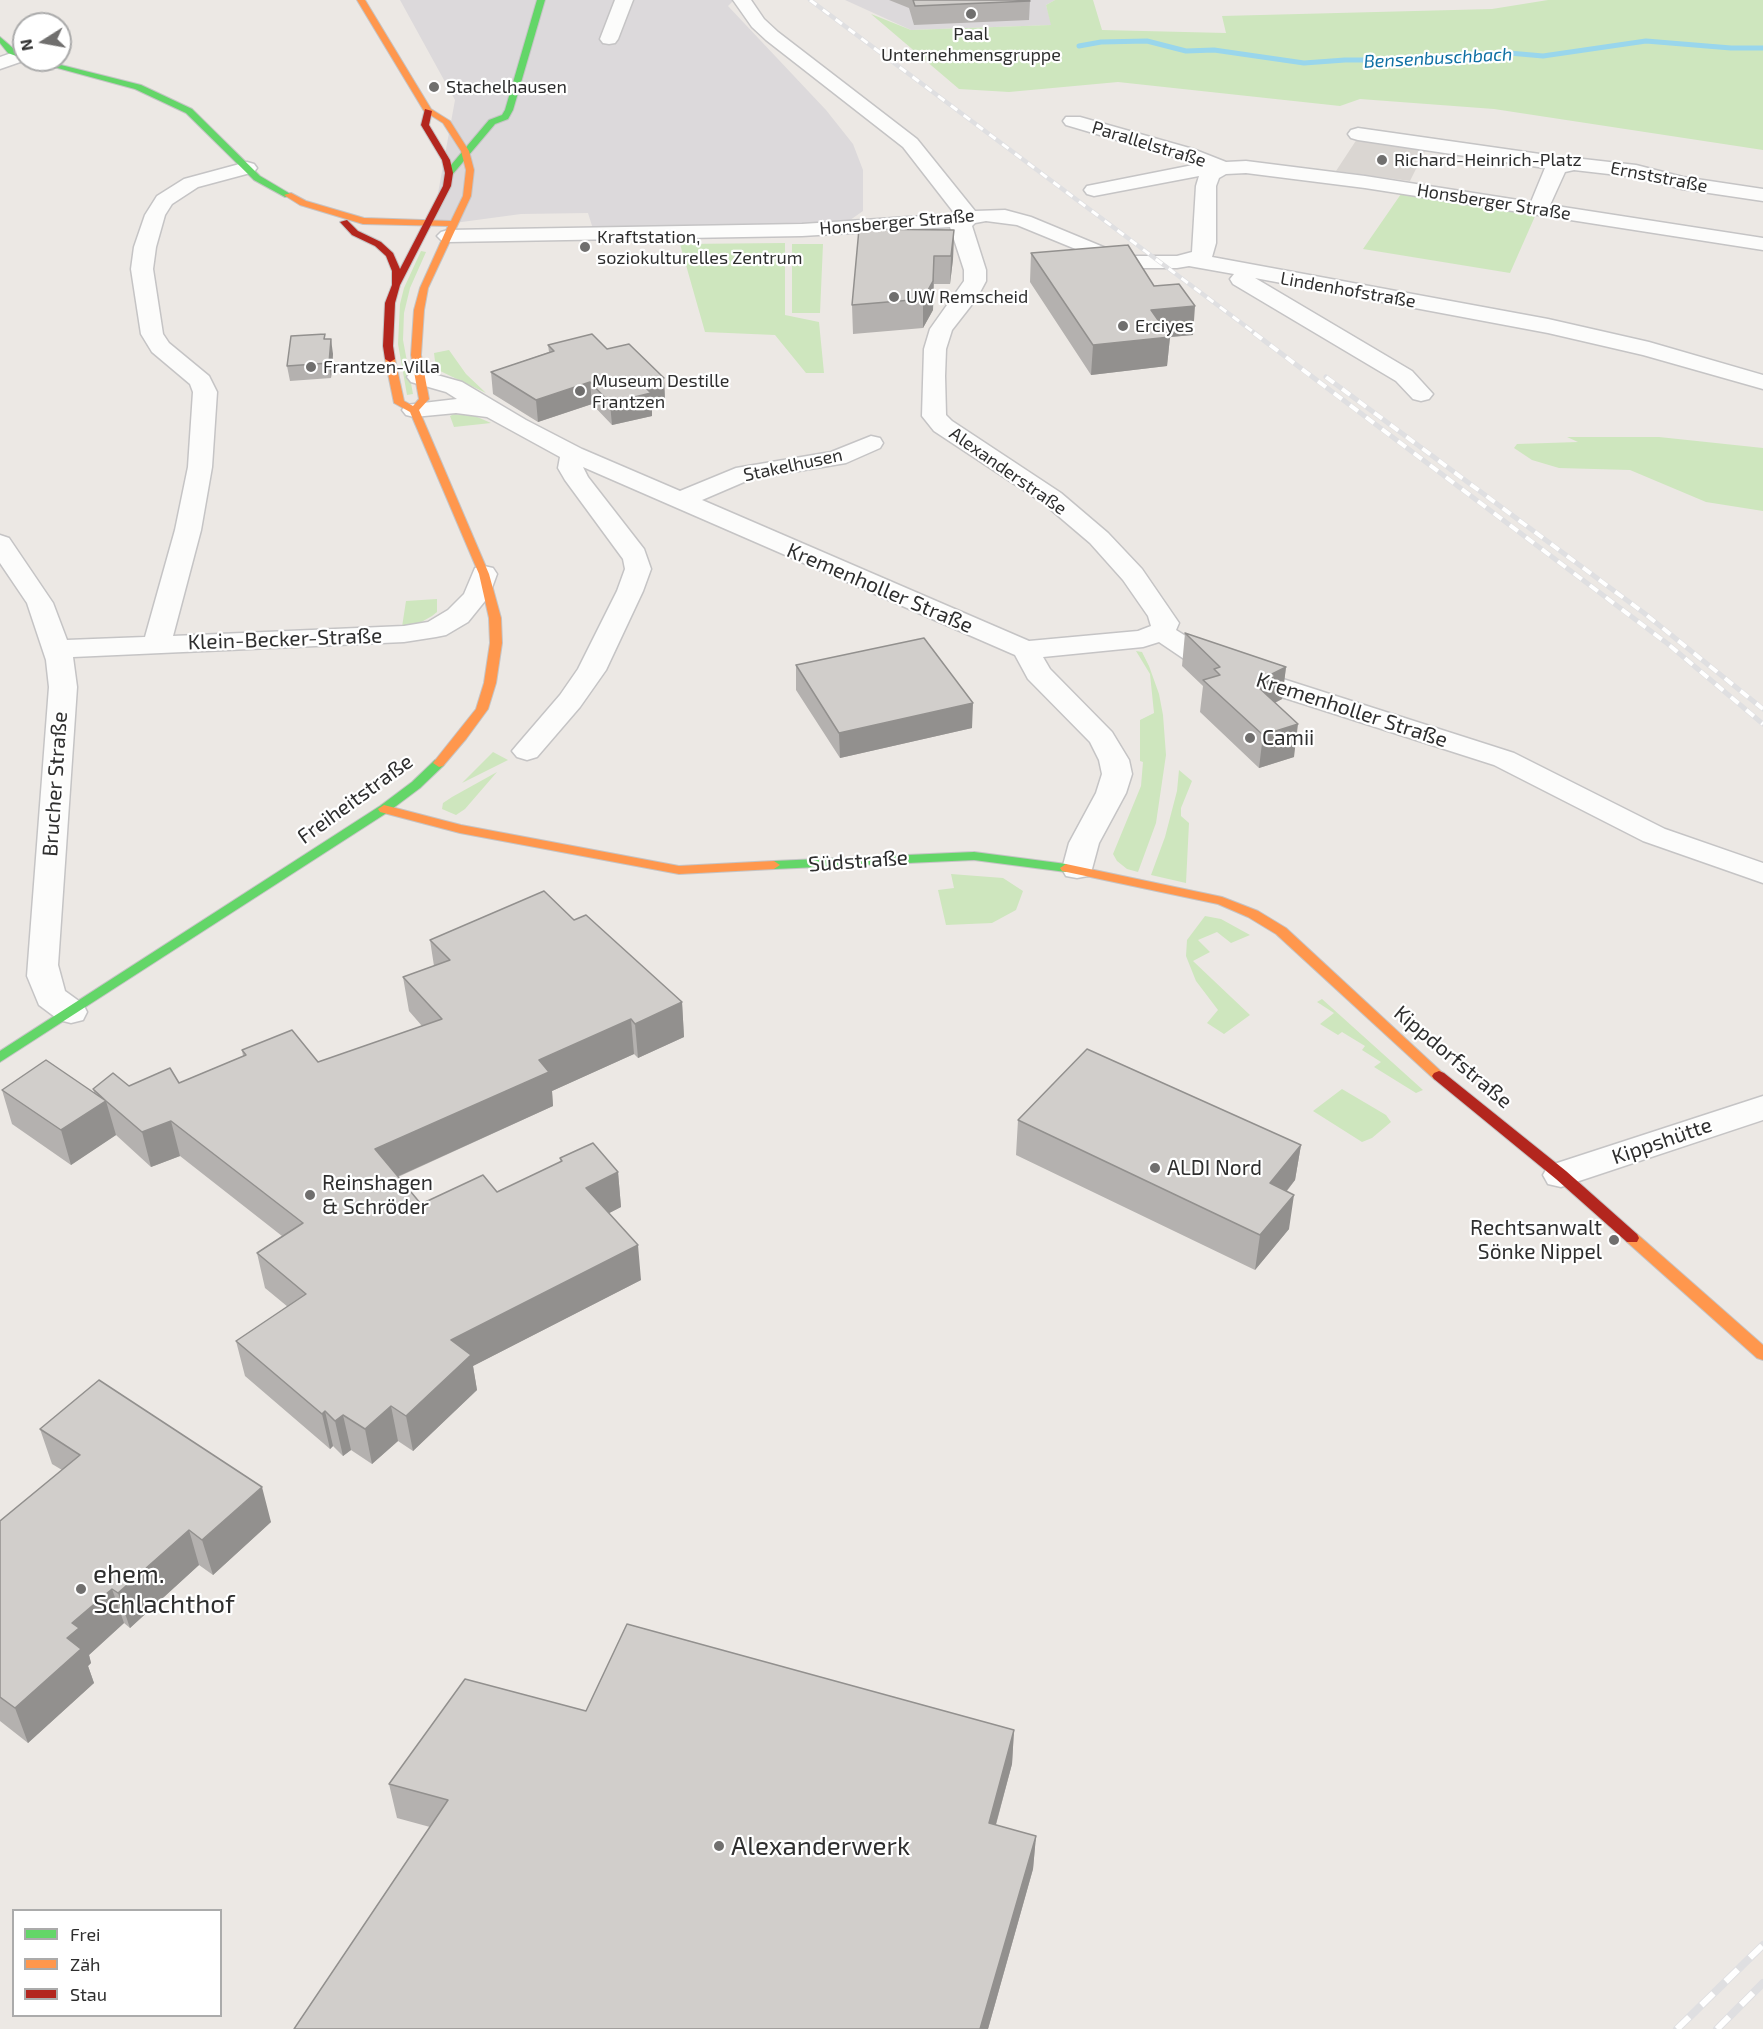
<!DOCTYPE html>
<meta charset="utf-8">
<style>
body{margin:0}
#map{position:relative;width:1763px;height:2029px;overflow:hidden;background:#ece8e4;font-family:"Exo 2",sans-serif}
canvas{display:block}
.legend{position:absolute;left:12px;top:1909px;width:210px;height:108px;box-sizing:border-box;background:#fff;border:2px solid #ababab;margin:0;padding:8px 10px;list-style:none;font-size:18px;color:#2e2e2e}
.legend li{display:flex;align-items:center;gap:12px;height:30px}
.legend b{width:30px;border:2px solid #ababab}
.north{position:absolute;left:12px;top:12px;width:60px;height:60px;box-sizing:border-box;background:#fff;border:2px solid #ababab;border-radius:50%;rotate:259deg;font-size:16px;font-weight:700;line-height:24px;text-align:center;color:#2e2e2e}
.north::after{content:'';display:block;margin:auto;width:21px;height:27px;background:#706f6e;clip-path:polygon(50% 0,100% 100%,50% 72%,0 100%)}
</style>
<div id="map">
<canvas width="1763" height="2029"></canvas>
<ul class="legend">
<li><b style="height:8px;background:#63d668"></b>Frei</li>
<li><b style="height:8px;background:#ff974d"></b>Zäh</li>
<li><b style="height:8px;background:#b3261e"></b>Stau</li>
</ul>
<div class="north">N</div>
</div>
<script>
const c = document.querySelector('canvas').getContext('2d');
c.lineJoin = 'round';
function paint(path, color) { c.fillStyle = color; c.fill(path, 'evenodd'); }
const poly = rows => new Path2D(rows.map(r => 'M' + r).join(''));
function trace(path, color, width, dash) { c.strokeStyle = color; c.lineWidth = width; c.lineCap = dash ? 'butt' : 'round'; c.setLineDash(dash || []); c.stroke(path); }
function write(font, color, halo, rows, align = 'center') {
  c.font = font + ' "Exo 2",sans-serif'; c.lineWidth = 4.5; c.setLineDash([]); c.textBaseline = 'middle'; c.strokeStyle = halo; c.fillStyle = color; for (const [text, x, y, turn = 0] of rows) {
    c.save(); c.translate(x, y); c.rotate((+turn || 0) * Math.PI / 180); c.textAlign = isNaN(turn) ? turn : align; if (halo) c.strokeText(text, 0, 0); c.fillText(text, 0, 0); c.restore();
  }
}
const industrial = poly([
 [400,0,734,0,728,6,826,110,853,144,863,170,863,211,843,225,593,229,588,213,521,214,432,226,455,100],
 [845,0,1055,0,1046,5,1052,25,911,30]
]);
const green = poly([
 [1055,0,1093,0,1102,30,1226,33,1222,16,1492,9,1548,0,1763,0,1763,150,1494,109,1360,99,1340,106,1118,82,1009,92,959,89,871,14,911,30,1051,25,1046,5],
 [1401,194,1536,214,1510,273,1363,249],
 [785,243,785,315,819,322,824,373,806,373,775,335,705,332,680,244],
 [792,244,823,244,820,313,792,313],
 [421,251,426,252,410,288,404,313,403,340,413,394,407,395,398,344,400,304,404,288],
 [449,350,466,374,486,393,436,369,434,353],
 [454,414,475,416,491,423,454,427,450,416],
 [1567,437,1659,437,1763,448,1763,511,1706,502,1630,470,1559,468,1532,460,1514,448,1517,444,1578,442],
 [437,599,437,612,432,616,416,625,402,627,406,601],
 [1136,651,1142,652,1149,666,1159,694,1163,715,1166,755,1156,823,1138,872,1127,869,1117,861,1113,854,1141,786,1143,762,1140,761,1140,720,1154,713,1150,674],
 [493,752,508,760,462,783],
 [1179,770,1192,781,1181,808,1181,816,1189,823,1186,883,1151,875,1165,837,1177,791],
 [497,772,465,809,456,815,442,809,443,803,452,797],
 [951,874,1003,878,1023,891,1016,910,992,923,946,925,938,890,954,888],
 [1205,916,1221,919,1250,935,1231,943,1217,932,1198,940,1210,952,1193,961,1250,1015,1224,1034,1207,1023,1218,1010,1196,981,1186,956,1187,940],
 [1322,999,1423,1090,1416,1093,1374,1067,1381,1062,1362,1050,1365,1046,1342,1032,1338,1035,1320,1024,1334,1013,1317,1002],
 [1342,1089,1386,1115,1391,1122,1372,1138,1362,1142,1313,1111]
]);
const plaza = poly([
 [1357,139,1426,149,1410,181,1336,171]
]);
const stream = poly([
 [1079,46,1101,42,1147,41,1186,51,1214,50,1304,63,1345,60,1472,60,1483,55,1509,53,1543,56,1646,41,1731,48,1763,48]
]);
const street = poly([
 [615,0,633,0,618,39,615,43,609,44,603,43,600,39,615,0],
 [733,0,751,0,764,19,778,32,917,139,975,211,1005,210,1031,217,1125,256,1177,256,1192,252,1196,186,1199,176,1094,196,1087,194,1084,190,1087,186,1198,164,1066,125,1063,121,1066,117,1080,117,1193,149,1226,162,1246,161,1365,176,1531,202,1545,168,1358,140,1351,138,1348,134,1351,130,1358,128,1540,154,1559,160,1574,158,1636,165,1683,177,1763,189,1763,201,1682,189,1635,177,1574,170,1565,172,1550,205,1763,238,1763,250,1365,188,1246,173,1226,174,1219,178,1216,186,1216,243,1212,257,1548,319,1649,342,1763,375,1763,389,1643,355,1548,333,1255,278,1412,371,1433,394,1429,399,1421,401,1413,399,1396,381,1233,284,1230,279,1234,274,1189,266,1177,268,1122,268,1017,225,986,221,975,223,972,226,986,270,986,281,977,298,952,330,946,349,945,376,946,415,952,421,1061,493,1108,533,1142,569,1179,623,1176,630,1213,653,1236,664,1514,753,1665,829,1763,863,1763,883,1643,841,1494,765,1216,676,1193,665,1159,642,1143,647,1043,657,1050,669,1112,732,1129,760,1132,774,1126,793,1099,843,1092,869,1088,876,1077,878,1066,876,1062,869,1069,843,1096,793,1102,774,1099,760,1090,742,1028,679,1015,655,583,467,588,477,644,549,651,569,643,591,606,670,580,707,537,757,527,760,517,757,512,751,517,745,560,695,578,669,617,591,625,569,623,559,565,480,558,468,560,457,487,417,456,413,414,417,406,415,402,410,406,405,457,399,446,392,411,382,407,377,411,372,419,370,462,382,526,420,582,449,680,491,736,468,831,452,871,436,880,438,883,443,880,448,846,463,751,479,702,500,1029,641,1138,631,1151,626,1148,616,1123,580,1090,543,1043,503,934,431,922,416,924,349,930,329,964,281,964,270,950,227,802,236,448,242,441,240,437,236,441,232,448,230,802,224,955,214,903,147,766,40,752,27,733,0],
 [20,50,24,51,24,60,26,60,0,69,0,57,20,50],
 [247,162,254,164,257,168,254,172,198,187,172,204,165,215,156,247,153,269,163,334,169,343,209,376,217,392,212,467,201,530,173,636,404,626,428,622,448,610,464,594,475,568,484,566,493,568,497,574,489,596,468,622,446,635,436,637,404,642,73,657,77,687,58,965,65,991,83,1004,87,1012,83,1020,71,1023,59,1020,39,1005,27,976,49,687,46,660,27,603,0,563,0,535,9,538,53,603,67,640,145,637,175,530,188,467,193,392,190,384,152,352,141,334,131,269,134,247,145,215,157,196,184,179,247,162],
 [1763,1096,1763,1120,1561,1187,1548,1184,1543,1175,1548,1166,1763,1096]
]);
const fast = poly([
 [537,0,545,0,513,110,508,119,495,124,452,175,446,175,446,171,489,120,502,115,505,110,537,0],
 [0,37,14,49,24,54,24,59,8,53,0,43,0,37],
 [28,60,41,60,141,85,192,109,260,176,292,195,285,197,254,180,186,113,135,89,28,60],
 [439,759,443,760,445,763,443,766,420,788,388,812,0,1062,0,1051,380,806,412,782,435,760,439,759],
 [974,852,1066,864,1072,868,1066,872,974,860,774,869,768,865,774,861,974,852]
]);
const slow = poly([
 [357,0,365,0,431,109,450,121,469,151,474,170,471,196,428,288,424,310,421,355,429,399,419,410,489,574,501,618,502,643,496,683,488,709,466,739,443,766,439,767,433,763,476,709,484,683,490,643,489,618,479,574,410,412,394,403,385,359,390,356,395,359,404,401,413,406,419,399,411,355,414,310,420,288,448,226,363,224,300,205,284,195,291,193,306,201,364,218,451,221,463,196,466,170,461,151,443,123,424,111,357,0],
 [384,805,461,825,679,866,774,861,780,865,774,869,679,874,460,833,380,812,378,809,384,805],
 [1066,864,1222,897,1258,911,1286,928,1446,1076,1439,1081,1434,1079,1276,934,1248,917,1218,904,1062,871,1060,868,1066,864],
 [1632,1233,1637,1234,1763,1345,1763,1360,1757,1358,1627,1242,1625,1238,1627,1234,1632,1233]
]);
const jam = poly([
 [425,109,432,111,429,125,450,160,453,173,451,186,400,285,395,303,393,346,395,359,390,362,385,359,383,346,385,303,392,285,392,271,386,256,375,246,352,235,340,222,347,220,358,231,381,242,393,253,400,269,443,186,445,173,442,160,421,125,425,109],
 [1439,1071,1444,1073,1566,1171,1637,1234,1639,1238,1637,1242,1627,1242,1556,1179,1434,1079,1432,1076,1434,1073,1439,1071]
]);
const railFar2 = poly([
 [810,0,1256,334]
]);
const railFar1 = poly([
 [1254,333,1668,644,1763,724],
 [1326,377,1644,613,1763,709]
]);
const rail = poly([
 [1677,2029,1763,1945],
 [1717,2029,1763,1983]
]);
const wall = poly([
 [889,0,1029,0,1030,1,1029,20,914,25,909,8],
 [954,230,953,259,950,284,934,284,933,310,923,328,853,334,852,305],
 [1031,253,1154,286,1193,335,1170,337,1167,366,1091,375,1030,282],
 [325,339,333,354,331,378,290,381,287,366],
 [548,345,607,349,664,378,665,401,652,404,652,416,612,425,592,404,538,422,493,394,491,372,549,352],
 [1185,633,1286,667,1282,699,1275,703,1294,757,1259,768,1200,712,1203,686,1182,666],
 [796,665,972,728,840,758,796,690],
 [574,920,682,1002,684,1037,638,1058,634,1054,552,1091,553,1106,398,1177,421,1204,497,1192,561,1162,560,1158,618,1172,621,1207,609,1213,641,1280,473,1366,477,1390,413,1451,398,1441,372,1464,351,1450,343,1456,333,1446,330,1449,245,1376,236,1341,288,1307,265,1288,257,1253,282,1236,180,1156,151,1167,116,1135,71,1165,12,1124,2,1090,94,1092,93,1089,179,1083,243,1056,242,1050,318,1062,422,1026,409,1011,403,977,434,966,430,940],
 [1018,1120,1301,1145,1295,1180,1287,1191,1289,1229,1255,1270,1016,1155],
 [40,1429,271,1522,213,1575,199,1565,130,1628,124,1623,89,1655,91,1663,88,1666,94,1683,28,1743,0,1721,0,1521,62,1470,52,1464],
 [586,1711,1014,1730,1012,1764,996,1825,1036,1836,1033,1869,988,2029,294,2029,430,1827,397,1818,389,1784]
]);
const shadedWall = poly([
 [954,230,953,259,950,284,951,256],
 [934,256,933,310,923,328,923,299],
 [1195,306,1193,335,1170,337,1167,366,1091,375,1093,345,1151,310],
 [331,339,333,354,331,378,329,363],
 [664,378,665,401,652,404,652,416,612,425,610,403,641,383],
 [590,382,592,404,538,422,536,400],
 [1286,667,1282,699,1272,704,1256,685,1272,674],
 [973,703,972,728,840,758,839,733],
 [1298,724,1294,757,1259,768,1263,735],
 [682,1002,684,1037,638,1058,635,1024],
 [631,1019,634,1054,552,1091,553,1106,381,1184,375,1149,539,1060],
 [106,1101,116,1135,71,1165,61,1130],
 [171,1121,180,1156,151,1167,142,1132],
 [1301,1145,1295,1180,1265,1218,1270,1183],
 [618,1172,621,1207,590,1223,586,1188],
 [1294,1195,1289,1229,1255,1270,1260,1235],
 [638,1245,641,1280,473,1366,477,1390,413,1451,406,1416,451,1340],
 [391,1406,398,1441,372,1464,365,1429],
 [325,1411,333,1446,330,1449,322,1414],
 [343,1415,351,1450,343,1456,335,1421],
 [262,1487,271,1522,213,1575,202,1540],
 [189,1530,199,1565,130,1628,118,1593],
 [112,1589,124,1623,89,1655,91,1663,88,1666,94,1683,28,1743,15,1708,67,1638,72,1623],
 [1014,1730,1012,1764,987,1857,989,1823],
 [1036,1836,1033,1869,988,2029,980,2029]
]);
const building = poly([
 [913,0,1029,0,1030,1,915,6,913,0],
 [859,229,954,230,951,256,934,256,933,281,923,299,852,305,859,229],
 [1128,245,1154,286,1179,284,1195,306,1151,310,1170,337,1093,345,1031,253,1128,245],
 [325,334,324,339,331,339,329,363,287,366,291,336,325,334],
 [592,334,607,349,629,344,664,378,641,383,651,393,610,403,590,382,536,400,491,372,554,351,548,345,592,334],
 [1185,633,1286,667,1272,674,1276,676,1256,685,1298,724,1263,735,1203,680,1220,675,1214,669,1220,667,1185,633],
 [924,638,973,703,839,733,796,665,924,638],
 [544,891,574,920,586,915,682,1002,635,1024,631,1019,539,1060,549,1072,375,1149,421,1204,483,1175,497,1192,562,1161,560,1158,593,1143,618,1172,586,1188,638,1245,451,1340,471,1355,406,1416,391,1406,365,1429,343,1415,335,1421,325,1411,322,1414,236,1341,306,1294,257,1253,303,1223,171,1121,142,1132,106,1101,61,1130,2,1090,46,1060,106,1101,93,1089,113,1073,129,1086,170,1068,179,1083,246,1055,242,1050,292,1030,318,1062,442,1019,403,977,450,960,430,940,544,891],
 [1087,1049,1301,1145,1270,1183,1294,1195,1260,1235,1018,1120,1087,1049],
 [99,1380,262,1487,202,1540,189,1530,118,1593,112,1589,72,1623,79,1628,67,1638,81,1649,15,1708,0,1697,0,1521,80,1455,40,1429,99,1380],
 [627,1624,1014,1730,989,1823,1036,1836,980,2029,294,2029,448,1800,389,1784,465,1679,586,1711,627,1624]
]);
const markers = [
 [971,14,6,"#706f6e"],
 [434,87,6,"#706f6e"],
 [1382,160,6,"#706f6e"],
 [585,247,6,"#706f6e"],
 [894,297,6,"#706f6e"],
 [1123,326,6,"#706f6e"],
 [311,367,6,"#706f6e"],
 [580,391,6,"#706f6e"],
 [1250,738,6,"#706f6e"],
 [1155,1168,6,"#706f6e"],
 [310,1195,6,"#706f6e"],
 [1614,1240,6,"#706f6e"],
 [81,1589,6,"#706f6e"],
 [719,1846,6,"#706f6e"]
];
const farPoinames = [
 ["Paal",971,34,"center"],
 ["Unternehmensgruppe",971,55,"center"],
 ["Stachelhausen",446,87],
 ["Richard-Heinrich-Platz",1394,160],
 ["Kraftstation,",597,237],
 ["soziokulturelles Zentrum",597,258],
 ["UW Remscheid",906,297],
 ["Erciyes",1135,326],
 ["Frantzen-Villa",323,367],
 ["Museum Destille",592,381],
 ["Frantzen",592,402]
];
const farWaternames = [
 ["Bensenbuschbach",1438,58,-3]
];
const farStreetnames = [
 ["Parallelstraße",1149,144,17],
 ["Ernststraße",1659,177,11],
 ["Honsberger Straße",1494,202,9],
 ["Honsberger Straße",897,222,-5],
 ["Lindenhofstraße",1348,290,10],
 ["Stakelhusen",793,465,-12],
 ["Alexanderstraße",1008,471,35]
];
const streetNames = [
 ["Kremenholler Straße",880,588,23],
 ["Klein-Becker-Straße",285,639,-2],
 ["Kremenholler Straße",1352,710,18],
 ["Brucher Straße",55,784,-86],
 ["Freiheitstraße",355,799,-36],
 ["Südstraße",858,861,-4],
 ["Kippdorfstraße",1453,1057,40],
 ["Kippshütte",1662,1141,-19]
];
const poiNames = [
 ["Camii",1262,738],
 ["ALDI Nord",1167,1168],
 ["Reinshagen",322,1183],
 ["& Schröder",322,1207],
 ["Rechtsanwalt",1602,1228,"right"],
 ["Sönke Nippel",1602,1252,"right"]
];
const nearPoinames = [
 ["ehem.",93,1574],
 ["Schlachthof",93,1604],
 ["Alexanderwerk",731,1846]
];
paint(industrial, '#dcd9db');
paint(green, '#cee6be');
paint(plaza, '#dad6d2');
trace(stream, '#99d6ec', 5);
trace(street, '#c5c4c5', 3);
trace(fast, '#c5c4c5', 2);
trace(slow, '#c5c4c5', 2);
trace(jam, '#c5c4c5', 2);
paint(street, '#fcfcfb');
paint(fast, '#63d668');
paint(slow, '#ff974d');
paint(jam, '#b3261e');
trace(railFar2, '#dfdfe1', 4.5);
trace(railFar1, '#dfdfe1', 5);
trace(rail, '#dfdfe1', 8);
trace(railFar2, '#fff', 3, [8]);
trace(railFar1, '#fff', 4, [10]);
trace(rail, '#fff', 6, [17]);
paint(wall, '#b4b1af');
paint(shadedWall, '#92908e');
paint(building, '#d1cecb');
trace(building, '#92908e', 1.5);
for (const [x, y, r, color] of markers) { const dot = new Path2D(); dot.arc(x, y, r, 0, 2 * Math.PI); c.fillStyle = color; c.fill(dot); trace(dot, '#fff', 2); }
write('18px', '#2e2e2e', '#fff', farPoinames, 'left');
write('italic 18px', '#0d6fa3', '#fff', farWaternames);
write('18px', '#2e2e2e', '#fff', farStreetnames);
write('21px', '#2e2e2e', '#fff', streetNames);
write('21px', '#2e2e2e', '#fff', poiNames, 'left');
write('26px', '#2e2e2e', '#fff', nearPoinames, 'left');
</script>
